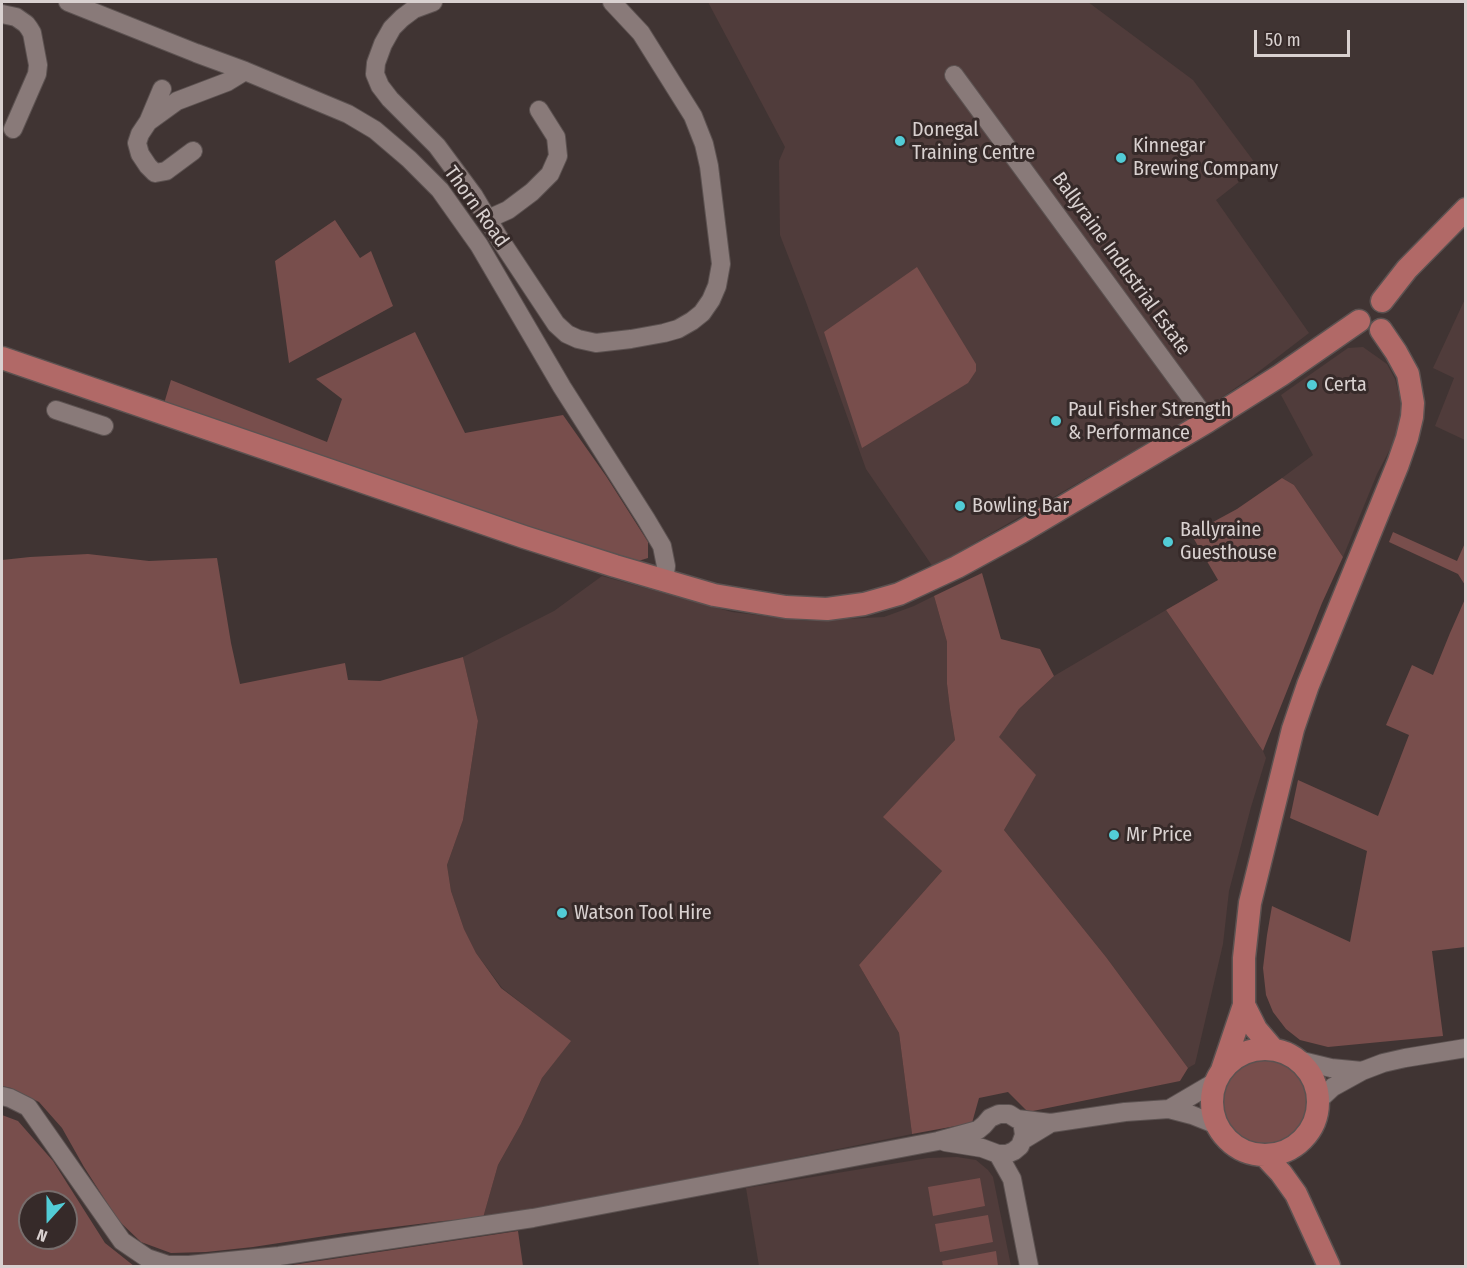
<!DOCTYPE html>
<style>
body{margin:0}
#map{position:relative;width:1467px;height:1268px;overflow:hidden;background:#403433;font-family:"Fira Sans Condensed",sans-serif}
canvas{display:block}
.frame{position:absolute;inset:0;border:3px solid #d9d1d0;pointer-events:none}
.north{position:absolute;left:18px;top:1190px;width:60px;height:60px;box-sizing:border-box;background:#362a29;border:2px solid #776d6c;border-radius:50%;rotate:201deg;font-size:16px;font-weight:700;line-height:24px;text-align:center;color:#d9d1d0}
.north::after{content:'';display:block;margin:auto;width:21px;height:27px;background:#52ccd6;clip-path:polygon(50% 0,100% 100%,50% 72%,0 100%)}
.scale{position:absolute;left:1254px;top:30px;width:96px;height:27px;box-sizing:border-box;border:3px solid #d9d1d0;border-top:0;padding-left:8px;font-size:18px;line-height:21px;white-space:nowrap;color:#d9d1d0;-webkit-text-stroke:4px #362a29;paint-order:stroke}
</style>
<div id="map">
<canvas width="1467" height="1268"></canvas>
<div class="frame"></div>
<div class="north">N</div>
<div class="scale">50 m</div>
</div>
<script>
const c = document.querySelector('canvas').getContext('2d');
c.lineJoin = 'round';
function paint(path, color) { c.fillStyle = color; c.fill(path, 'evenodd'); }
const poly = rows => new Path2D(rows.map(r => 'M' + r).join(''));
function trace(path, color, width, dash) { c.strokeStyle = color; c.lineWidth = width; c.lineCap = dash ? 'butt' : 'round'; c.setLineDash(dash || []); c.stroke(path); }
function write(font, color, halo, rows, align = 'center') {
  c.font = font + ' "Fira Sans Condensed",sans-serif'; c.lineWidth = 6; c.setLineDash([]); c.textBaseline = 'middle'; c.strokeStyle = halo; c.fillStyle = color; for (const [text, x, y, turn = 0] of rows) {
    c.save(); c.translate(x, y); c.rotate((+turn || 0) * Math.PI / 180); c.textAlign = isNaN(turn) ? turn : align; if (halo) c.strokeText(text, 0, 0); c.fillText(text, 0, 0); c.restore();
  }
}
const built = poly([
 [708,2,1088,2,1193,80,1258,167,1216,200,1309,333,1253,376,1202,411,933,567,866,469,806,302,780,235,779,161,785,147],
 [1465,299,1465,440,1435,426,1454,378,1433,368],
 [1363,347,1387,364,1395,379,1401,403,1399,432,1377,474,1343,557,1294,485,1282,478,1313,455,1281,395,1348,348],
 [602,576,732,612,806,621,884,617,914,606,934,596,947,642,947,684,950,709,955,740,884,817,942,871,859,965,899,1033,912,1134,760,1165,646,1189,483,1218,498,1165,521,1124,542,1078,570,1041,502,988,476,953,464,929,451,891,447,865,463,820,478,721,463,657,554,611],
 [1166,610,1263,751,1266,758,1251,807,1229,891,1223,944,1195,1064,1188,1068,1106,957,1004,830,1035,775,998,737,1019,709,1054,676],
 [957,1157,976,1160,988,1170,993,1177,1011,1266,759,1266,746,1188,928,1158]
]);
const green = poly([
 [335,220,360,258,371,251,393,306,289,363,275,261],
 [917,267,976,364,976,371,968,383,862,448,824,332],
 [415,332,465,433,563,415,606,476,648,542,648,558,635,562,163,407,171,380,327,442,342,399,316,379],
 [1282,478,1294,485,1343,557,1322,603,1263,751,1166,610,1218,580,1191,534,1237,509],
 [1393,532,1457,561,1465,543,1465,585,1458,574,1389,542],
 [88,554,149,561,217,558,231,643,240,684,345,663,348,680,380,681,463,657,478,721,463,820,447,865,451,891,464,929,476,953,501,988,571,1041,542,1078,521,1124,498,1165,483,1218,443,1221,345,1233,253,1247,206,1252,171,1253,141,1242,118,1220,84,1167,62,1128,39,1102,11,1088,2,1086,2,560,30,557],
 [982,573,1001,639,1040,649,1054,676,1019,709,999,737,1036,775,1004,830,1106,957,1188,1068,1180,1081,1028,1112,1008,1092,979,1098,972,1123,912,1134,899,1033,859,965,942,871,883,817,955,740,950,709,947,684,947,642,934,596],
 [1465,599,1465,947,1432,951,1443,1036,1328,1047,1300,1040,1286,1029,1273,1012,1266,995,1263,968,1267,935,1272,906,1350,942,1367,851,1290,818,1298,780,1378,816,1409,735,1386,725,1412,665,1433,675,1450,633],
 '1220 1102a45 45 0 1 1 90 0a45 45 0 1 1-90 0Z',
 [2,1115,18,1121,53,1161,105,1243,134,1266,2,1266],
 [30,1202,66,1202,66,1238,30,1238],
 [980,1178,985,1206,933,1216,928,1187],
 [988,1215,993,1242,940,1252,935,1224],
 [518,1231,523,1266,286,1266],
 [996,1251,998,1266,943,1266,942,1261]
]);
const minor = poly([
 [68,2,196,53,245,71,348,114,375,130,409,159,440,190,479,245,562,387,646,519,662,546,666,566,664,581],
 [433,2,414,9,402,18,392,28,383,44,376,63,375,74,380,86,390,99,437,146,474,196,499,238,556,324,567,334,578,339,596,343,631,339,664,333,678,329,692,321,702,313,711,300,717,286,721,264,709,166,704,144,693,116,641,33,612,2],
 [2,14,16,17,26,24,29,28,32,33,38,65,37,74,13,129],
 [954,75,1208,421],
 [149,120,162,89],
 [193,151,166,171,155,173,148,166,140,154,137,143,140,134,148,122,177,101,227,82,245,71],
 [488,219,508,210,532,192,550,174,558,156,556,137,539,110],
 [56,410,104,426],
 [1298,1060,1331,1068,1362,1071],
 [2,1096,10,1098,28,1107,122,1241,147,1258,168,1265,189,1265,279,1256,533,1218,938,1141,978,1130,984,1125,990,1118,999,1114,1009,1114,1017,1119,1051,1123],
 [1319,1100,1333,1087,1362,1071,1383,1063,1405,1058,1466,1048],
 [1169,1109,1215,1082],
 [1023,1140,1051,1123,1125,1112,1169,1109,1192,1115,1217,1125],
 [945,1142,982,1148,998,1154,1007,1154,1014,1151,1020,1146,1024,1135,1023,1128],
 [998,1154,1012,1179,1029,1266]
]);
const major = poly([
 [1382,301,1407,269,1466,209],
 [2,358,524,537,615,566,714,595,786,607,827,609,864,604,899,594,957,567,1021,532,1208,421,1281,375,1359,321],
 [1244,1005,1256,1029,1273,1049],
 '1212 1102a53 53 0 1 1 106 0a53 53 0 1 1-106 0Z',
 [1222,1070,1244,1005,1244,958,1250,903,1293,729,1308,685,1398,464,1407,438,1412,417,1413,403,1408,374,1396,352,1381,330],
 [1265,1156,1281,1173,1296,1194,1329,1266]
]);
const markers = [
 [900,141,6,"#52ccd6"],
 [1121,158,6,"#52ccd6"],
 [1312,385,6,"#52ccd6"],
 [1056,421,6,"#52ccd6"],
 [960,506,6,"#52ccd6"],
 [1168,542,6,"#52ccd6"],
 [1114,835,6,"#52ccd6"],
 [562,913,6,"#52ccd6"]
];
const poiNames = [
 ["Donegal",912,130],
 ["Training Centre",912,153],
 ["Kinnegar",1133,146],
 ["Brewing Company",1133,169],
 ["Certa",1324,385],
 ["Paul Fisher Strength",1068,410],
 ["& Performance",1068,433],
 ["Bowling Bar",972,506],
 ["Ballyraine",1180,530],
 ["Guesthouse",1180,553],
 ["Mr Price",1126,835],
 ["Watson Tool Hire",574,913]
];
const streetNames = [
 ["Thorn Road",476,207,54],
 ["Ballyraine Industrial Estate",1121,264,54]
];
paint(built, '#503c3b');
paint(green, '#784e4c');
trace(minor, '#5c5251', 20);
trace(major, '#5c5251', 25);
trace(minor, '#897a79', 18);
trace(major, '#b16967', 22);
for (const [x, y, r, color] of markers) { const dot = new Path2D(); dot.arc(x, y, r, 0, 2 * Math.PI); c.fillStyle = color; c.fill(dot); trace(dot, '#362a29', 2); }
write('20px', '#d9d1d0', '#362a29', poiNames, 'left');
write('20px', '#d9d1d0', '#362a29', streetNames);
</script>
